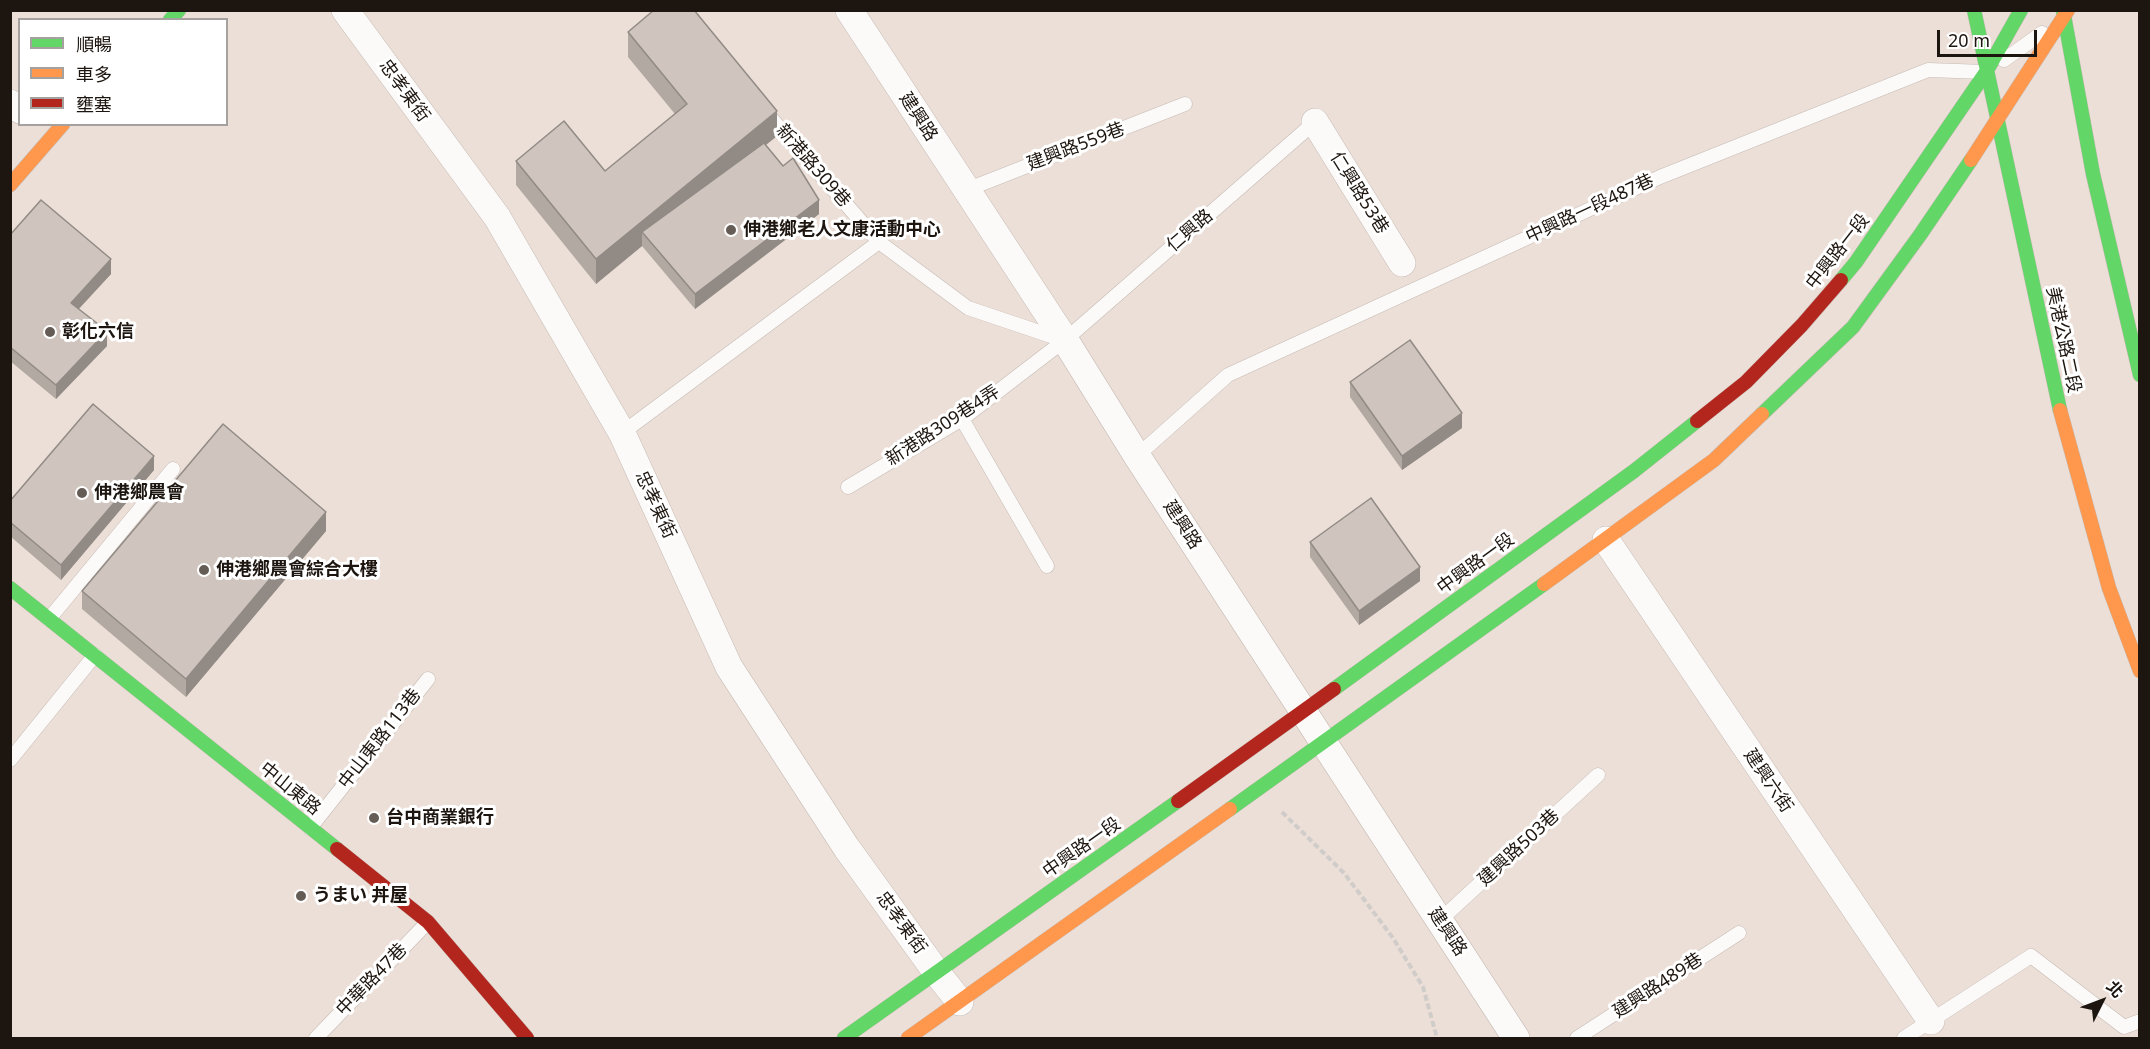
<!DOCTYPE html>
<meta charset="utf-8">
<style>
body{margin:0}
#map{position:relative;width:2150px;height:1049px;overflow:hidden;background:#ecdfd7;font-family:"Noto Sans","Noto Sans TC",sans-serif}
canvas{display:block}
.frame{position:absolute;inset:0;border:12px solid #1d150f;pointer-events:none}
.legend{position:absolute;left:18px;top:18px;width:210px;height:108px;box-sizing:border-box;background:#fff;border:2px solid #a5a19f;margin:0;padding:8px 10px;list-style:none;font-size:18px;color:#1d150f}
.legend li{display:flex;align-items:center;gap:12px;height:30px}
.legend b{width:30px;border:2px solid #a5a19f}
.north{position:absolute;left:2072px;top:971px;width:60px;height:60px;-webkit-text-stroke:4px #fff;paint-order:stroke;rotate:48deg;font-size:16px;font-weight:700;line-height:24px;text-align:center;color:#1d150f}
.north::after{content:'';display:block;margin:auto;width:21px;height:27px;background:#1d150f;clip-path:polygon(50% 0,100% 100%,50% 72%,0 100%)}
.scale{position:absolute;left:1937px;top:30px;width:100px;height:27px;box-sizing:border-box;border:3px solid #1d150f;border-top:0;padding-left:8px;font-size:18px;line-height:21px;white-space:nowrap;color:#1d150f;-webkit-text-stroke:4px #fff;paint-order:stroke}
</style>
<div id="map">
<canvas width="2150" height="1049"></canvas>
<div class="frame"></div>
<ul class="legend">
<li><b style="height:8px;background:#63d668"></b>順暢</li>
<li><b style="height:8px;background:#ff974d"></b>車多</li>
<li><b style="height:8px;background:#b3261e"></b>壅塞</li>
</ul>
<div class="north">北</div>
<div class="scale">20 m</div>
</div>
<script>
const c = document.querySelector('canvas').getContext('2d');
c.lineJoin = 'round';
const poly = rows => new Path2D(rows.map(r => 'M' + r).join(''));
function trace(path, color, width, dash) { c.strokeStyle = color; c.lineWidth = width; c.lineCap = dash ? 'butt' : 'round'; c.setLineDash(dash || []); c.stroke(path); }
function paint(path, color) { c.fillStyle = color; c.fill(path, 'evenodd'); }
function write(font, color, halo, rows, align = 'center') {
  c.font = font + ' "Noto Sans","Noto Sans TC","Noto Sans JP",sans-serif'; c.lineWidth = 6; c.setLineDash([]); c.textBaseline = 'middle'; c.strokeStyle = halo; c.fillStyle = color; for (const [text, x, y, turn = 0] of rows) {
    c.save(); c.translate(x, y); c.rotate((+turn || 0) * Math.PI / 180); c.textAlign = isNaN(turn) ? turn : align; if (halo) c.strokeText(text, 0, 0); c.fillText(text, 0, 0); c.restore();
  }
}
const path = poly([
 [1282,812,1344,873,1393,938,1423,987,1437,1038]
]);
const lane = poly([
 [2004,60,2042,33],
 [764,110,879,242,968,308,1060,339],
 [966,190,1185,104],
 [962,419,1047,566],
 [622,433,879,242],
 [1137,456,1228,375,1660,177,1928,70,1985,72],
 [848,487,962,419,1065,340,1315,122],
 [49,619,173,469],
 [10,760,95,655],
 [310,828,428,679],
 [1439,921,1598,775],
 [316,1038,428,922],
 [1577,1038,1739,933],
 [1904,1038,2031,956,2124,1027,2140,1021]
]);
const street = poly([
 [345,10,497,217,622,433,729,667,846,847,937,973,960,1002],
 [849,10,1065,340,1137,456,1516,1038],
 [10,103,20,110],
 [1315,122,1402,263],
 [1606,540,1931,1021]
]);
const fast = poly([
 [1974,10,2060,410],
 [2063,10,2093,174,2140,375],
 [170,20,179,10],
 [1841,280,1856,262,1986,72,2021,10],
 [1762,414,1853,327,1920,235,1971,160],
 [10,588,337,849],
 [1334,689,1634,471,1697,421],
 [1230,809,1544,584],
 [844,1038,1178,801]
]);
const slow = poly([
 [1971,160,2068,10],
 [10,185,63,124],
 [2060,410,2109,588,2140,671],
 [1544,584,1714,460,1762,414],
 [908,1038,1230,809]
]);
const jam = poly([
 [1697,421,1746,382,1802,325,1841,280],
 [1178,801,1334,689],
 [337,849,428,922,527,1038]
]);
const wall = poly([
 [628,32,777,136,765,145,819,214,695,309,642,246,596,284,516,185,516,161,605,171,675,114,628,57],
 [10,235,111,274,79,309,107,346,56,399,10,361],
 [1350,382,1462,428,1402,470,1350,397],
 [154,470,61,580,10,536,10,501],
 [326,531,186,697,82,609,82,591],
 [1310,542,1420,581,1359,625,1310,557]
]);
const shadedWall = poly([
 [777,111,777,136,649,240,642,232,642,246,596,284,596,259],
 [819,200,819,214,695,309,695,294],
 [111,259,111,274,71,317,71,303],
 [107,331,107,346,56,399,56,385],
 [1462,413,1462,428,1402,470,1402,456],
 [154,456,154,470,61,580,61,565],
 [326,512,326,531,186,697,186,679],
 [1420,567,1420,581,1359,625,1359,611]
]);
const building = poly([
 [654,10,694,10,777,111,596,259,516,161,564,121,605,171,687,104,628,32,654,10],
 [764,143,783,166,793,158,819,200,695,294,642,232,764,143],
 [41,200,111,259,71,303,107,331,56,385,10,347,10,235,41,200],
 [1410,340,1462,413,1402,456,1350,382,1410,340],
 [93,404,154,456,61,565,10,522,10,501,93,404],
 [223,424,326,512,186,679,82,591,223,424],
 [1371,498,1420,567,1359,611,1310,542,1371,498]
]);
const markers = [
 [731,230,6,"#655c55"],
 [50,332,6,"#655c55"],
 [82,493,6,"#655c55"],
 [204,570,6,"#655c55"],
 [374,818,6,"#655c55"],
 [301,896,6,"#655c55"]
];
const streetNames = [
 ["忠孝東街",404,91,54],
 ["建興路",918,117,57],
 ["建興路559巷",1076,147,-21],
 ["新港路309巷",813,166,49],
 ["仁興路53巷",1359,193,58],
 ["中興路一段487巷",1590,209,-25],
 ["仁興路",1190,231,-41],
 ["中興路一段",1838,252,-52],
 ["美港公路二段",2063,340,78],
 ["新港路309巷4弄",943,426,-33],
 ["忠孝東街",655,505,65],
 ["建興路",1182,525,57],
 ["中興路一段",1476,564,-36],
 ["中山東路113巷",380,739,-52],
 ["建興六街",1768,781,56],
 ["中山東路",290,789,39],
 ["中興路一段",1082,848,-35],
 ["建興路503巷",1519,848,-43],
 ["忠孝東街",901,923,54],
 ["建興路",1447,932,56],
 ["中華路47巷",372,980,-46],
 ["建興路489巷",1658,986,-33]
];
const poiNames = [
 ["伸港鄉老人文康活動中心",743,230],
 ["彰化六信",62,332],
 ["伸港鄉農會",94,493],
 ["伸港鄉農會綜合大樓",216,570],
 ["台中商業銀行",386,818],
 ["うまい 丼屋",313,896]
];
trace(lane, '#c5bbb4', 15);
trace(street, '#c5bbb4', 28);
trace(fast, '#c5bbb4', 15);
trace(slow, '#c5bbb4', 15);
trace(jam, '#c5bbb4', 15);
trace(path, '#d0ccc9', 4, [6, 3]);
trace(lane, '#fcfaf9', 14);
trace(street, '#fcfaf9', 27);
trace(fast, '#63d668', 14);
trace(slow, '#ff974d', 14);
trace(jam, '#b3261e', 14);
paint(wall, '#b2a9a3');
paint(shadedWall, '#918a85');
paint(building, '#cfc5be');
trace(building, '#918a85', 1.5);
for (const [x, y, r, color] of markers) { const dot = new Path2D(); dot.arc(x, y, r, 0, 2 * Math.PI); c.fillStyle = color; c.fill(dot); trace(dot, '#fff', 2); }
write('18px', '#1d150f', '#fff', streetNames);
write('bold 18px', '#1d150f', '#fff', poiNames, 'left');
</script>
